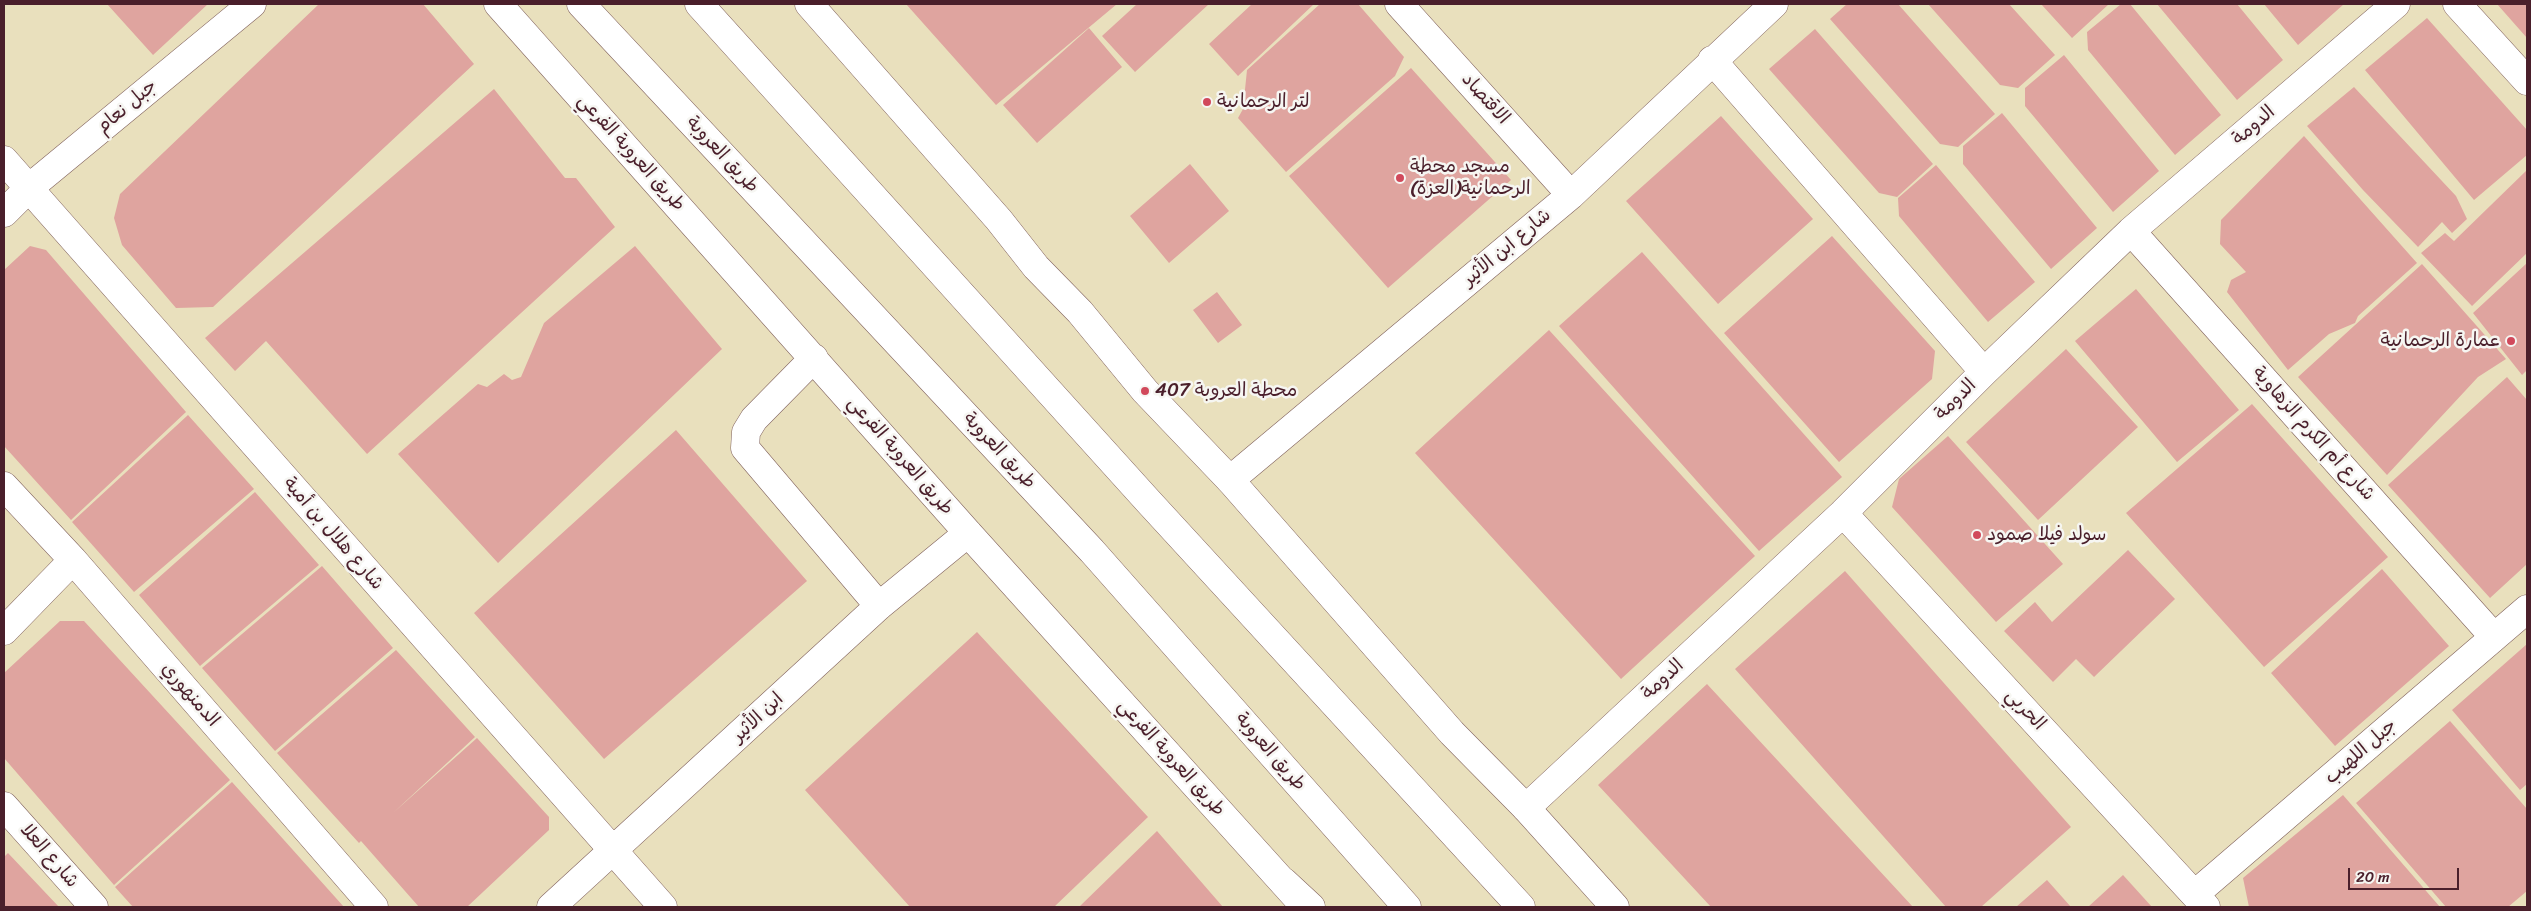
<!DOCTYPE html>
<meta charset="utf-8">
<style>
body{margin:0}
#map{position:relative;width:2531px;height:911px;overflow:hidden;background:#e9e0bd;font-family:Sriracha,sans-serif}
canvas{display:block}
.frame{position:absolute;inset:0;border:5px solid #4a1f2b;pointer-events:none}
.scale{position:absolute;left:2348px;top:868px;width:111px;height:22px;box-sizing:border-box;border:2px solid #4a1f2b;border-top:0;padding-left:6px;font-size:15px;line-height:18px;white-space:nowrap;color:#4a1f2b;-webkit-text-stroke:4px #f6f6f2;paint-order:stroke}
</style>
<div id="map">
<canvas width="2531" height="911"></canvas>
<div class="frame"></div>
<div class="scale">20 m</div>
</div>
<script>
const c = document.querySelector('canvas').getContext('2d');
c.lineJoin = 'round';
function paint(path, color) { c.fillStyle = color; c.fill(path, 'evenodd'); }
const poly = rows => new Path2D(rows.map(r => 'M' + r).join(''));
function trace(path, color, width, dash) { c.strokeStyle = color; c.lineWidth = width; c.lineCap = dash ? 'butt' : 'round'; c.setLineDash(dash || []); c.stroke(path); }
function write(font, color, halo, rows, align = 'center') {
  c.font = font + ' Sriracha,"Playpen Sans Arabic",sans-serif'; c.lineWidth = 5; c.setLineDash([]); c.textBaseline = 'middle'; c.strokeStyle = halo; c.fillStyle = color; for (const [text, x, y, turn = 0] of rows) {
    c.save(); c.translate(x, y); c.rotate((+turn || 0) * Math.PI / 180); c.textAlign = isNaN(turn) ? turn : align; if (halo) c.strokeText(text, 0, 0); c.fillText(text, 0, 0); c.restore();
  }
}
const building = poly([
 [107,4,208,4,153,55],
 [319,4,423,4,474,64,213,307,176,308,122,245,114,218,120,194],
 [906,4,1117,4,996,105],
 [1137,4,1209,4,1135,72,1102,36],
 [1252,4,1314,4,1238,76,1209,44],
 [1320,4,1358,4,1404,57,1395,76,1286,172,1238,118,1243,109,1247,70],
 [1847,4,1898,4,1995,114,1958,147,1940,144,1830,19],
 [1928,4,2009,4,2055,55,2018,88,2000,85],
 [2041,4,2109,4,2072,38],
 [2121,4,2130,4,2221,115,2175,155,2088,50,2087,32],
 [2157,4,2237,4,2283,60,2237,100],
 [2264,4,2344,4,2298,45],
 [2497,4,2527,4,2527,38],
 [2427,18,2527,130,2527,155,2474,200,2365,70],
 [1089,28,1122,67,1037,143,1003,105],
 [1815,29,1933,164,1897,197,1879,193,1769,69],
 [2064,55,2159,171,2113,212,2025,106,2025,88],
 [1411,68,1511,180,1388,288,1289,176],
 [2354,87,2456,196,2467,219,2452,233,2442,222,2418,247,2363,190,2307,126],
 [494,89,565,178,576,178,615,227,367,454,266,341,235,371,205,338],
 [2002,113,2097,228,2051,269,1963,164,1963,146],
 [1721,116,1813,219,1718,304,1626,201],
 [2304,136,2417,263,2358,316,2355,323,2329,334,2288,370,2227,292,2231,280,2246,272,2220,244,2221,220],
 [1190,164,1229,211,1169,263,1130,216],
 [1936,165,2035,282,1988,322,1899,216,1898,198],
 [2527,170,2527,253,2472,306,2421,253,2445,233,2454,241],
 [1832,236,1935,351,1932,379,1839,462,1724,333],
 [30,246,46,250,186,412,71,520,4,446,4,270],
 [635,246,722,349,498,563,398,454,478,384,487,387,504,374,512,380,521,377,544,323],
 [1642,252,1842,477,1759,551,1559,326],
 [2527,263,2527,370,2522,375,2473,313],
 [2422,264,2506,359,2478,377,2387,475,2298,377],
 [2136,289,2239,410,2177,462,2075,341],
 [1217,292,1242,325,1218,343,1193,310],
 [1549,330,1755,556,1621,679,1415,453],
 [2066,349,2138,427,2038,520,1966,442],
 [2507,377,2527,400,2527,564,2490,598,2388,485],
 [2252,404,2388,557,2264,667,2126,513],
 [188,415,254,489,134,592,72,522],
 [676,430,807,581,604,759,474,613],
 [1948,436,2063,564,1996,622,1892,507,1899,479],
 [255,492,319,565,200,666,139,595],
 [2128,550,2175,599,2094,677,2076,659,2053,682,2004,631,2035,602,2052,622],
 [322,566,393,648,275,751,202,668],
 [2382,569,2449,646,2335,746,2271,673],
 [1845,571,2071,827,1981,907,1946,907,1735,669],
 [60,621,84,621,230,780,114,885,4,758,4,673],
 [977,632,1148,817,1054,907,910,907,805,790],
 [2527,644,2527,784,2520,790,2452,710],
 [396,650,475,737,393,813,477,738,549,817,549,830,467,907,419,907,361,841,359,843,277,753],
 [1707,684,1913,907,1711,907,1598,785],
 [2450,721,2527,809,2527,891,2508,907,2446,907,2356,803],
 [232,782,344,907,133,907,115,887],
 [2343,795,2440,907,2249,907,2243,878],
 [1157,831,1223,907,1079,907],
 [8,853,59,907,4,907,4,857],
 [2123,875,2152,907,2088,907],
 [2047,880,2071,907,2016,907]
]);
const minor = poly([
 [498,4,968,533,1300,901],
 [1399,4,1571,195],
 [2457,4,2527,81],
 [1712,60,1984,372],
 [4,160,663,907],
 [4,213,29,188,252,4],
 [2131,231,2494,637],
 [814,358,754,419,746,432,745,448,879,606],
 [1230,480,1571,195,1774,4],
 [4,486,73,560,374,907],
 [1843,513,2206,907],
 [4,631,73,560],
 [4,806,94,907],
 [1526,808,1843,513,1984,372,2131,231,2396,4],
 [2195,894,2527,609],
 [551,907,879,606,968,533]
]);
const major = poly([
 [581,4,1092,551,1407,907],
 [699,4,1148,501,1521,907],
 [809,4,999,220,1036,267,1080,312,1145,391,1230,480,1452,733,1526,808,1615,907],
 [1284,882,1311,907]
]);
const markers = [
 [1207,102,5,"#d1495b"],
 [1400,178,5,"#d1495b"],
 [2511,341,5,"#d1495b"],
 [1145,391,5,"#d1495b"],
 [1977,535,5,"#d1495b"]
];
const streetNames = [
 ["الاقتصاد",1485,99,48],
 ["جبل نعام",127,107,-40],
 ["الدومة",2254,126,-41],
 ["طريق العروبة الفرعي",631,153,48],
 ["طريق العروبة",722,155,47],
 ["شارع ابن الأثير",1507,248,-40],
 ["الدومة",1956,400,-45],
 ["شارع أم الكرم الزهاوية",2313,434,48],
 ["طريق العروبة",999,451,47],
 ["طريق العروبة الفرعي",900,456,49],
 ["شارع هلال بن أمية",333,534,49],
 ["الدومة",1663,680,-43],
 ["الدمنهوري",190,695,49],
 ["الحربي",2025,710,47],
 ["ابن الأثير",758,718,-43],
 ["طريق العروبة",1270,752,49],
 ["جبل اللهيب",2361,752,-41],
 ["طريق العروبة الفرعي",1171,758,48],
 ["شارع العلا",49,856,49]
];
const poiNames = [
 ["لتر الرحمانية",1217,102],
 ["مسجد محطة",1410,167],
 ["الرحمانية(العزة)",1410,189],
 ["عمارة الرحمانية",2501,341,"right"],
 ["محطة العروبة 407",1155,391],
 ["سولد فيلا صمود",1987,535]
];
paint(building, '#dfa49f');
trace(minor, '#82635e', 29);
trace(major, '#82635e', 29);
trace(minor, '#fff', 28);
trace(major, '#fff', 28);
for (const [x, y, r, color] of markers) { const dot = new Path2D(); dot.arc(x, y, r, 0, 2 * Math.PI); c.fillStyle = color; c.fill(dot); trace(dot, '#f6f6f2', 2); }
write('19px', '#4a1f2b', '#f6f6f2', streetNames);
write('19px', '#4a1f2b', '#f6f6f2', poiNames, 'left');
</script>
